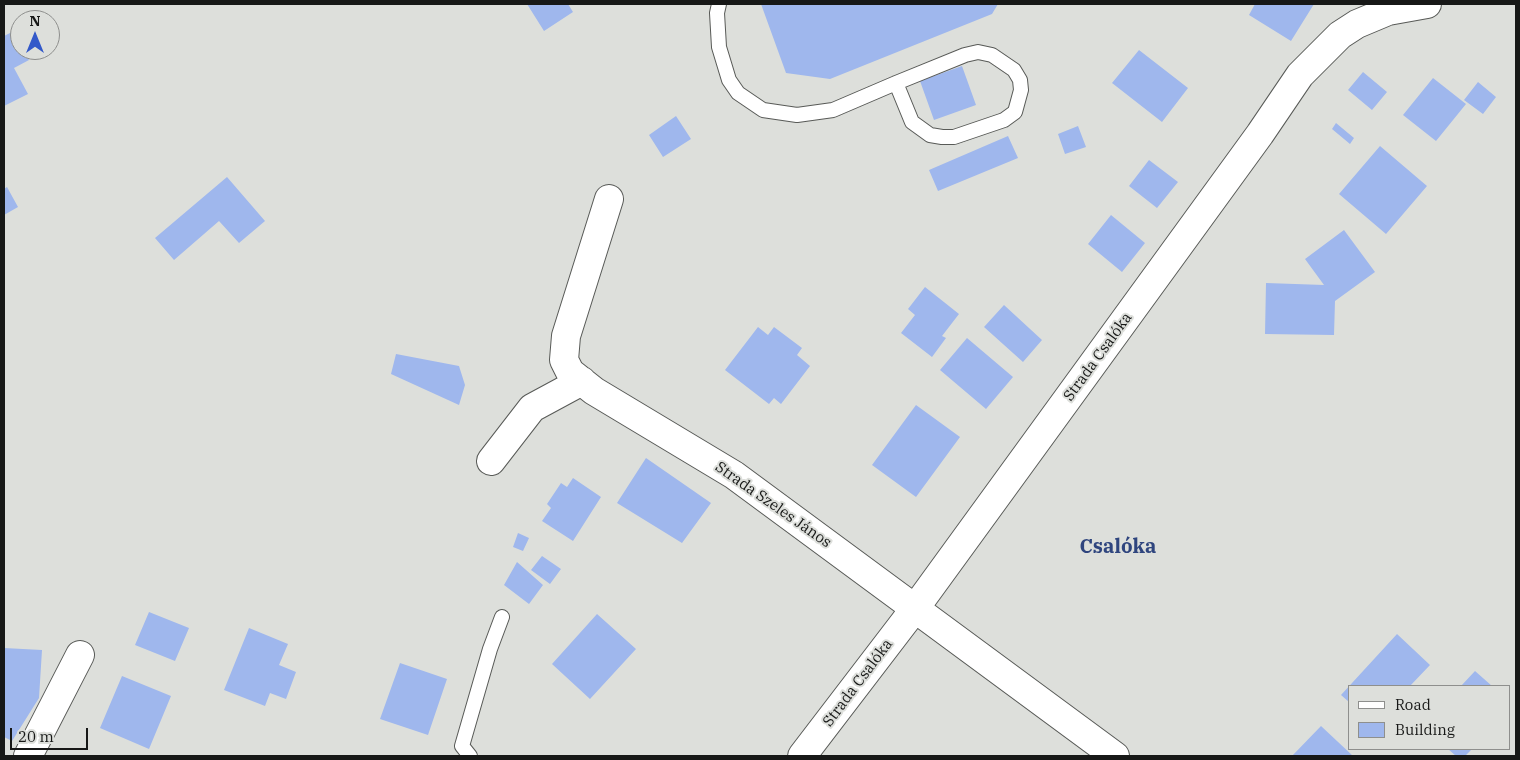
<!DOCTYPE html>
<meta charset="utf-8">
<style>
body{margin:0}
#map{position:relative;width:1520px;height:760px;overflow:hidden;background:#dddfdb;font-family:"IBM Plex Serif",serif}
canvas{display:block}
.frame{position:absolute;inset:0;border:5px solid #171817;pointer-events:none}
.legend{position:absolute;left:1348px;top:685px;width:162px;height:65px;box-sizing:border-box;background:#dddfdb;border:1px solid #8e8f8d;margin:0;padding:6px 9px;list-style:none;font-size:15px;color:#171817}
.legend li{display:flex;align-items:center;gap:10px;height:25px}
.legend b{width:25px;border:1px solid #8e8f8d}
.north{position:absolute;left:10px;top:10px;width:50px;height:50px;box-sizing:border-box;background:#dddfdb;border:1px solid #8e8f8d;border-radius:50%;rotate:0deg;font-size:14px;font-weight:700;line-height:20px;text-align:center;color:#171817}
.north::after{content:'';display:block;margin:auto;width:18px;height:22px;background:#3359c9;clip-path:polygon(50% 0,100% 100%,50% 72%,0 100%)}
.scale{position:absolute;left:10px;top:728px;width:78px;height:22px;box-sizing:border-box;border:2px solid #171817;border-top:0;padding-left:6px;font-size:15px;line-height:18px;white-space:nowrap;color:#171817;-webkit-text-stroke:4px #dddfdb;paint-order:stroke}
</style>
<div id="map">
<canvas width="1520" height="760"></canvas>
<div class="frame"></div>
<ul class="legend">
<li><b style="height:6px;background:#fff"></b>Road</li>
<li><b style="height:14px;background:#9fb7ed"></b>Building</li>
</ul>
<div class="north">N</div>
<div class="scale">20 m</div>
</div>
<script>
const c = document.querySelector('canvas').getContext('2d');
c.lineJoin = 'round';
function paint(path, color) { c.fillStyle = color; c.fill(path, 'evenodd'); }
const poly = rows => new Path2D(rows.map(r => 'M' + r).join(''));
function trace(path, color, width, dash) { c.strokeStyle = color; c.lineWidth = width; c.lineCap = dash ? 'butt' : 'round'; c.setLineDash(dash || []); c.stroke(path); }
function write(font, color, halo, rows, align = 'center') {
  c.font = font + ' "IBM Plex Serif",serif'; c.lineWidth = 4; c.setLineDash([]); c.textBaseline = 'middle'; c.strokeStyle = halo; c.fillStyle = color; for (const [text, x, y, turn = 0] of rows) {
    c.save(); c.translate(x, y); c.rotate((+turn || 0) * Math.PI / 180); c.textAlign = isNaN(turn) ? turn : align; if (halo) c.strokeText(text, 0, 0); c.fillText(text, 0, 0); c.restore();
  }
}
const building = poly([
 [527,4,568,4,573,12,544,31],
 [761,4,998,4,992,14,830,79,786,73],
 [1255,4,1314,4,1291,41,1249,15],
 [14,31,20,43,20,50,24,50,29,60,14,68,28,94,4,106,4,36],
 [1139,50,1188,88,1162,122,1112,83],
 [962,66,976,105,934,120,920,81],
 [1363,72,1387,92,1372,110,1348,90],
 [1433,78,1466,104,1436,141,1403,115],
 [1478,82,1496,97,1483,114,1464,100],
 [676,116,691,139,663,157,649,135],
 [1336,123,1354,138,1350,144,1332,129],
 [1078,126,1086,147,1065,154,1058,134],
 [1008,136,1018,158,938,191,929,170],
 [1380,146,1427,186,1386,234,1339,194],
 [1149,160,1178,182,1157,208,1129,186],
 [227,177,265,221,239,243,219,221,174,260,155,238],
 [7,187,18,207,4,215,4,189],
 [1111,215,1145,243,1122,272,1088,244],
 [1344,230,1375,272,1335,301,1334,335,1265,334,1266,283,1324,285,1305,259],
 [925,287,959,314,942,336,946,338,932,357,901,333,915,315,908,309],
 [1004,305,1042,340,1023,362,984,327],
 [758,327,768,335,774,327,802,348,797,355,810,366,781,404,774,398,769,404,725,370],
 [967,338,1013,377,986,409,940,370],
 [396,354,459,366,465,385,459,405,391,374],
 [916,405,960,437,916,497,872,465],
 [646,458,711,503,682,543,617,503],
 [573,478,601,497,573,541,542,521,551,508,547,504,561,483,567,487],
 [518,533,529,538,523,551,513,547],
 [542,556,561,569,550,584,531,570],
 [517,562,543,585,529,604,504,585],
 [149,612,189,628,175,661,135,645],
 [597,614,636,649,590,699,552,664],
 [249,628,288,644,279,665,296,672,286,699,270,693,265,706,224,690],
 [1397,634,1430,665,1410,686,1349,686,1349,702,1341,695],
 [4,648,42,650,39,698,12,741,4,737],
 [400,663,447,679,428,735,380,719],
 [1475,671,1492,686,1461,686],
 [122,676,171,696,149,749,100,728],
 [1321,726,1353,756,1292,756],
 [1448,749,1472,749,1465,756,1456,756]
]);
const lane = poly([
 [719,4,717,13,719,47,729,80,738,93,763,110,797,115,833,110,896,83,965,55,978,52,992,55,1014,70,1020,80,1021,90,1015,112,1004,120,954,137,942,137,930,135,912,122,896,83],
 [470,756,462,746,490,649,502,617]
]);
const street = poly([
 [609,199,566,336,564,360,570,372,594,391,734,475,1115,756],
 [491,461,532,408,582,381],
 [28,756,80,655],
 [802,756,916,607,1260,134,1300,75,1340,35,1357,24,1388,11,1427,4]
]);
const streetNames = [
 ["Strada Csalóka",1098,357,-54],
 ["Strada Szeles János",773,505,35],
 ["Strada Csalóka",858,683,-53]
];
const districtNames = [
 ["Csalóka",1118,547]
];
paint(building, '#9fb7ed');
trace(lane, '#585a57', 16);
trace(street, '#585a57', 30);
trace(lane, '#fff', 14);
trace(street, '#fff', 28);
write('15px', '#171817', '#dddfdb', streetNames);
write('bold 20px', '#2f457e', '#dddfdb', districtNames);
</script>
